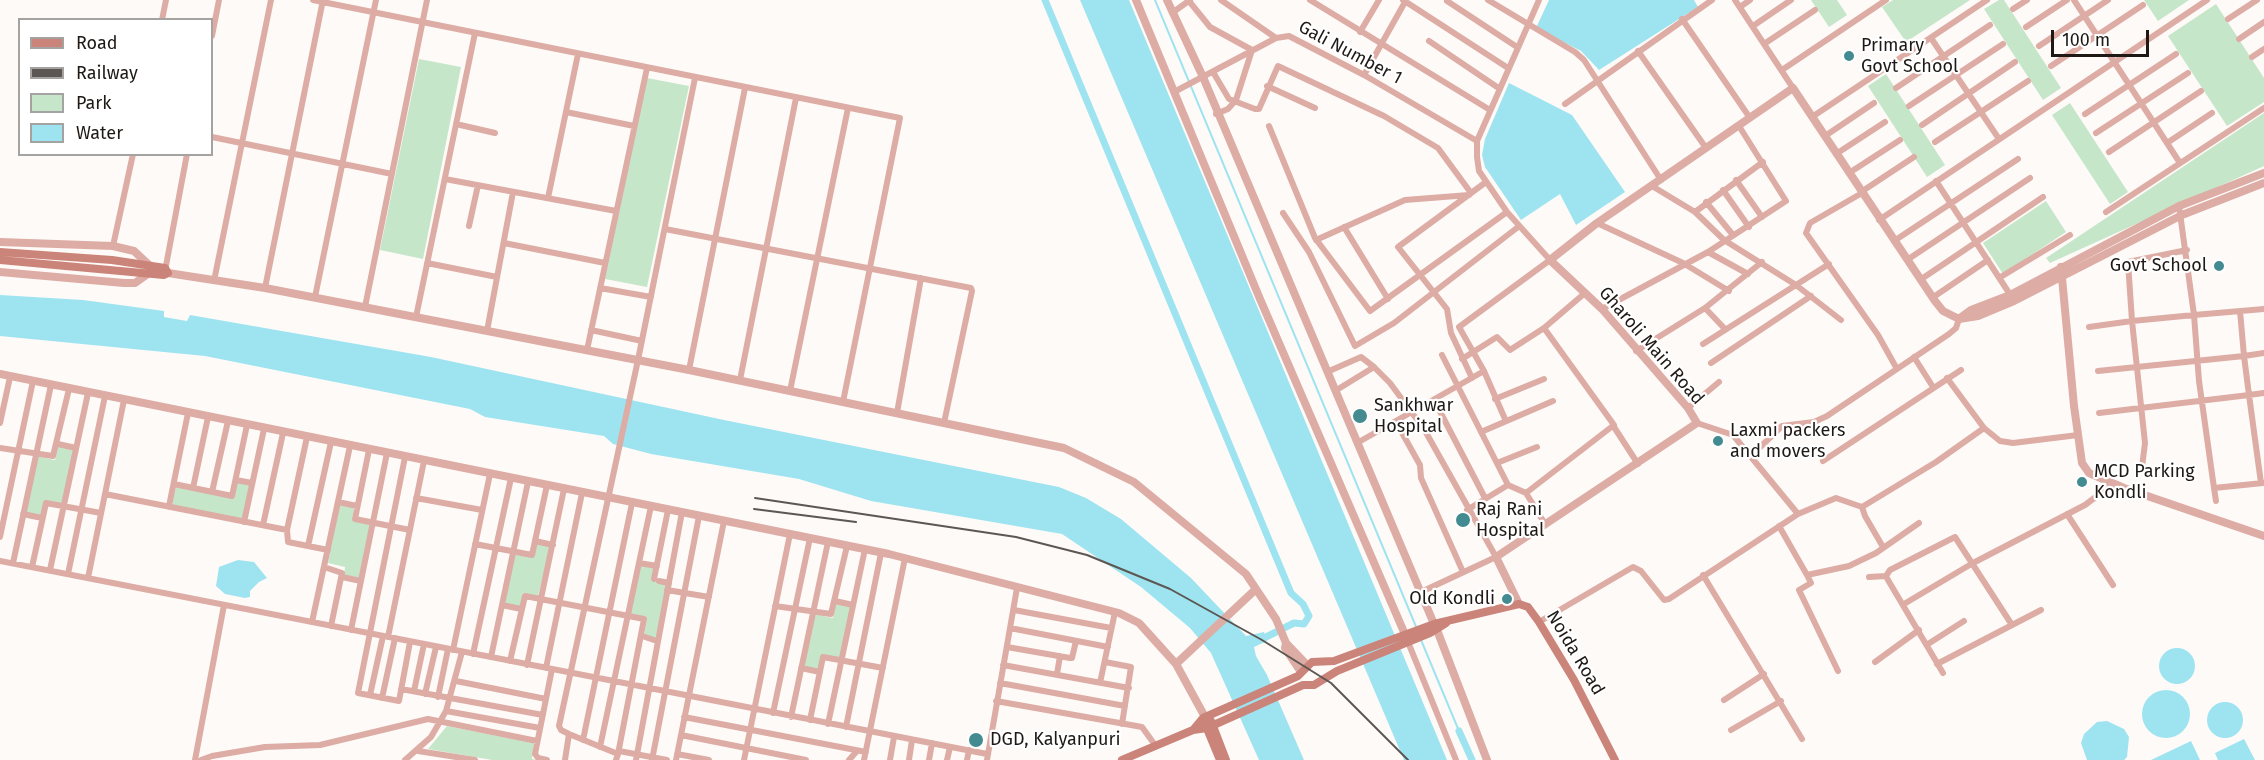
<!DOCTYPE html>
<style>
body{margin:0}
#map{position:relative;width:2264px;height:760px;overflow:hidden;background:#fefaf8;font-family:"Fira Sans",sans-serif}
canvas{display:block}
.legend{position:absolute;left:18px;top:18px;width:195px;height:138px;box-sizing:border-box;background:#fff;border:2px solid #a5a3a1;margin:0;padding:8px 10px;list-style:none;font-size:18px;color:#1f1915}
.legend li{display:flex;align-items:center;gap:12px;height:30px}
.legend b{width:30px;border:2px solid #a5a3a1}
.scale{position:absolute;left:2051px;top:30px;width:98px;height:27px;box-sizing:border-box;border:3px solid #1f1915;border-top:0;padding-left:8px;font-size:18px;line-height:21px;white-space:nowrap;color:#1f1915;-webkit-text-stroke:4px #fff;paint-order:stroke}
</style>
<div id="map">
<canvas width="2264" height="760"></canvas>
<ul class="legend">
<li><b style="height:8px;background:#cb8479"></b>Road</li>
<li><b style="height:8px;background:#5c5753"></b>Railway</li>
<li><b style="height:16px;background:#c6e6ca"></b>Park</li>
<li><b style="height:16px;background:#9ee4f0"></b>Water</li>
</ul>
<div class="scale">100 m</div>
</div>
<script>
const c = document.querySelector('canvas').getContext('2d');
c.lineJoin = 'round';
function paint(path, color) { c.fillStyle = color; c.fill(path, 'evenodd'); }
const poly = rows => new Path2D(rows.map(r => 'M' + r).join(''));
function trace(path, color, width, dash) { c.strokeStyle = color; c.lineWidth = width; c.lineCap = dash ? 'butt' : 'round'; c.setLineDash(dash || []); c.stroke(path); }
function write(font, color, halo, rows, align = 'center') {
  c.font = font + ' "Fira Sans",sans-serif'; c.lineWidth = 4.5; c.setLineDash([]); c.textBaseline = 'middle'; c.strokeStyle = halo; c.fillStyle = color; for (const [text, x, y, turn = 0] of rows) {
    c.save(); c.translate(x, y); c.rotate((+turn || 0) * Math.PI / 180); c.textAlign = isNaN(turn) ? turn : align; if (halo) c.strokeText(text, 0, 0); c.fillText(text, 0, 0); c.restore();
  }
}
const green = poly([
 [1811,0,1837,0,1847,15,1829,27],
 [1893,0,1970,0,1906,42,1882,7],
 [1999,0,2004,0,2061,88,2043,100,1984,9],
 [2144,0,2189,0,2158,21],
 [2216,4,2264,78,2264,102,2227,126,2168,36],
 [419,59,461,67,423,259,380,250],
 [1886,74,1945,165,1927,177,1868,86],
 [647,78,689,86,647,287,605,279],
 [2070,103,2128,192,2110,204,2052,115],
 [2264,113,2264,166,2050,263,2046,258],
 [2046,201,2066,232,2003,274,1983,243],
 [58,445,74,448,63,505,45,501,41,516,25,513,36,456,55,460],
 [237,481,251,484,243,520,172,505,176,486,233,498],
 [339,505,354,508,352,520,371,524,360,578,344,575,345,567,328,563],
 [537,544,551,546,538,596,523,593,520,607,505,604,515,553,534,557],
 [640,564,655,567,653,580,672,583,660,639,644,635,647,619,630,616],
 [836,603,851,606,840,658,823,655,819,670,804,667,814,614,833,618],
 [447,726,534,743,532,759,537,760,492,760,428,749]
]);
const water = poly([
 [1080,0,1129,0,1447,760,1404,760],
 [1549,0,1694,0,1698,7,1599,70,1581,51,1536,28],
 [1509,83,1572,115,1625,192,1576,225,1560,194,1521,220,1485,167,1482,155,1485,139],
 [0,295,83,300,164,311,164,317,187,321,190,315,431,357,724,420,1059,487,1086,498,1121,519,1191,578,1246,636,1264,632,1267,641,1254,647,1256,656,1267,675,1304,760,1259,760,1211,653,1190,628,1141,587,1062,534,871,501,799,479,651,454,613,444,604,436,485,417,470,409,205,356,0,336],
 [238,560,254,562,267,578,259,582,250,591,250,597,245,598,225,594,216,586,219,567],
 '2159 666a18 18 0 1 1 36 0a18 18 0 1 1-36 0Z',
 '2142 714a24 24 0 1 1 48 0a24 24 0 1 1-48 0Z',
 '2207 720a18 18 0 1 1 36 0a18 18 0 1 1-36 0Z',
 [2107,721,2124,729,2129,737,2127,757,2124,760,2087,760,2081,743,2084,734,2097,722],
 [2244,739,2255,760,2218,760,2215,753],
 [2191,741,2200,760,2151,760]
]);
const stream = poly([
 [1155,0,1417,629],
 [1421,640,1459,731]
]);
const canal = poly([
 [1045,0,1291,593,1303,604,1309,616,1304,624,1294,623,1266,637],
 [1459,731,1472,760]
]);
const minor = poly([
 [313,0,900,118,843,402],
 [1221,0,1276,38],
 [1310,0,1490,110],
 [1403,0,1508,68],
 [1488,0,1575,52,1584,60,1661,180],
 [1735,0,1793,88],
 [2074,0,2180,163],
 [1189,1,1210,27,1252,50,1236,100,1228,109,1216,114],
 [1447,1,1517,47],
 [1740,7,1750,0],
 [2013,9,2027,0],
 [1172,13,1190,0],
 [1682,19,1750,118],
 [2228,19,2257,0],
 [162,20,166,0],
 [1753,26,1791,0],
 [2026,27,2067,0],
 [1360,32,1379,0],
 [212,36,219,0],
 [1931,38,1999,139],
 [2239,39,2264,22],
 [1429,41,1500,89],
 [1764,44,1815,10],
 [2039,46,2108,0],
 [1638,51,1706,148],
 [2252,57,2264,49],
 [2051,66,2143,5],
 [1782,70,1886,0],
 [1213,72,1229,99,1255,109,1259,109,1278,66,1384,116,1438,148,1471,193],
 [1364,75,1405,2],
 [1267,86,1315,108],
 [1896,88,1990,25],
 [1174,92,1276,38,1289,36,1364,75,1477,141],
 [1565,104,1712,0],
 [1909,106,2003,44],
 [566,112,634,126],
 [2085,114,2176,54],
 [1812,117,1987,0],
 [456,124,495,133],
 [1922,125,2015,62],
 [1269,126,1315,238,1370,311,1507,212],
 [2096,133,2188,73],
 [1825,136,1874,103],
 [212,137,392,174],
 [1935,142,2028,81],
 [2167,143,2212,113],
 [2109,152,2201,91],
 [1836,154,1885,122],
 [1849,173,1900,140],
 [445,179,616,211],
 [1736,180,1762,217],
 [1936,181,2011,296],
 [1652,186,1695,212,1724,240,1796,285,1841,320],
 [1723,190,1749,227],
 [1861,192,1914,157],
 [1862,193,1810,223,1806,233,1878,335,1897,369],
 [548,198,578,54],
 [1706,202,1733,235],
 [2179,206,2194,315,2264,309],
 [1695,212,1763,162],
 [2106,212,2264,108],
 [1283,213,1309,252,1355,346,1394,323,1518,227],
 [1879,220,2207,0],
 [1597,223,1683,263,1729,291],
 [469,226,478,185],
 [1344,227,1388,299],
 [665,229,971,288,972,291,944,423],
 [1316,240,1405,200,1469,195],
 [1894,241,2018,159],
 [504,243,605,263],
 [113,246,133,154],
 [2187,250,2128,262,2132,321,2194,315,2199,381,2214,488],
 [1708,252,1748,274],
 [1907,260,2030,178],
 [427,263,497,277],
 [165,271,187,154],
 [1999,278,2070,235],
 [1920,280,2043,197],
 [214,281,271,0],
 [265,288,323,0],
 [600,288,651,297],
 [315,297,376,0],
 [1932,298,1988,260],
 [365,307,427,0],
 [1705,308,1725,329],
 [1602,309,1708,252,1786,201,1739,126],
 [2240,311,2244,356,2264,353],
 [416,317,475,33],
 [2089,327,2132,321,2145,443,2142,467],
 [591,330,642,341],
 [487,331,513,192],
 [1703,344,1829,264],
 [587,350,647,68],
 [1636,351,1705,308,1762,262],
 [1442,355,1508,485,1526,493],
 [1914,357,1933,387],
 [1462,359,1497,337,1510,350,1544,328],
 [1711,363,1811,296],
 [689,370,745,88],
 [2098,371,2244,356,2249,395,2099,413],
 [1327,372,1361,357,1374,367],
 [1472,378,1451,333,1447,309,1398,247,1486,182],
 [1947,378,1984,428,2000,441,2013,443,2078,435],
 [740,380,796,98],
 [790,391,848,108],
 [1335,391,1374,367,1390,383,1424,429,1496,557,1421,592],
 [1495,399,1544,379],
 [1434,400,1485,498],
 [1688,408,1719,382],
 [897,413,921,278],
 [1505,419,1484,371,1459,327,1550,260,1507,212,1479,171,1477,157,1477,141,1539,0],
 [1396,422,1420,465,1421,478,1463,572],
 [0,423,10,377],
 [1697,423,1733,435,1798,514,1836,498,1862,507],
 [1614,427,1638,464],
 [1481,432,1553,401],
 [1357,443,1484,371],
 [58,444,76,448],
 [0,448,53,456,69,389],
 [369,450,355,519,410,530],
 [1752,455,1782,426,1814,422,1827,416,1949,334,1956,328,1959,319],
 [405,457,358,693,399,701,410,642],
 [1823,461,1961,370],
 [1497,463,1537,447],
 [236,480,252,483],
 [2261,483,2249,395,2264,393],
 [174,484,232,496,247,425],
 [193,488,208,417],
 [212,492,228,421],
 [105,494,287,530,307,437],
 [416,498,482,510],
 [2216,501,2214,488,2263,483],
 [338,502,357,506],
 [169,506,188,413],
 [1467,510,1508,485],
 [23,514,42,518],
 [2067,514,2113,585],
 [244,522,264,429],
 [1545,524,1526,493,1614,425,1544,328,1585,293],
 [263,525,283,433],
 [1779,526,1807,575,1849,566,1876,553,1919,523],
 [287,530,288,542,328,550],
 [0,537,33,381],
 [535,541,553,545],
 [475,544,532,555,547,485],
 [308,546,331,442],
 [1883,547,1865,516,1862,507,1936,462,1984,428],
 [0,561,987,754],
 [13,563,51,385],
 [639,563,657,566],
 [32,567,46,503,101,513],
 [324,567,342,573,331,626],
 [50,570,88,393],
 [68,574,105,396],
 [1703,575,1802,739],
 [1807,575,1811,583,1799,590,1838,671],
 [342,577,361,581],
 [1869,577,1886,576],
 [88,578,124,400],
 [654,579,668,510],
 [659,581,669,583],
 [667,590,709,597],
 [835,601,853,605],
 [1904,604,1973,563,2085,505,2113,484],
 [502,605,521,609],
 [775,606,831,614,847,546],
 [1014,610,1111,628],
 [312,622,350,446],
 [1539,622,1633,567,1641,571,1664,600,1669,599,1798,514],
 [1010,628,1108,647],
 [351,630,387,453],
 [642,636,654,640],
 [388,637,424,461],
 [1408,642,1456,760],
 [1928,644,1964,621],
 [1007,647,1070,658,1072,658,1076,641],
 [453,650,490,474],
 [473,654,511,478],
 [491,657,528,482],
 [510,661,525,596,644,619,618,754],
 [1105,662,1131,667,1122,724],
 [1875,662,1919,630],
 [1937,664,2041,610],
 [527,665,564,489],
 [1003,665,1129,688],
 [546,668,582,493],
 [801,668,820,672],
 [1943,673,1888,580,1886,576,1890,570,1955,537,2012,625],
 [1057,674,1060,656],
 [456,681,546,699],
 [1000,683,1125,706],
 [1100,683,1115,612],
 [401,689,543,715],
 [414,691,424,644],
 [425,694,436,647],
 [370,695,383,636],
 [438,697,448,649],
 [382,698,395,638],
 [1724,700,1764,674],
 [996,701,1142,727,1155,745],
 [446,711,540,728],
 [773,713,810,538],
 [684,717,866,752],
 [791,717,828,542],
 [810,720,823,657,883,668],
 [828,724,865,549],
 [846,727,881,553],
 [1731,730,1781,701],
 [681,735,806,760],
 [583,740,632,503],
 [600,747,651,506],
 [418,751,475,760],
 [619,751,667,760],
 [677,754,709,760],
 [195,760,224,605],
 [201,760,212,756,265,747,320,745,428,719,537,741],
 [405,760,431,737,446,711,462,652],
 [547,760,538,758,535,754,552,669],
 [565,760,569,734],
 [616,760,618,754,569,734,561,730,559,726,638,360,695,78],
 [636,760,682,512],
 [652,760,699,516],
 [676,760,724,521],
 [744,760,790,534],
 [849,760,857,751],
 [864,760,905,558],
 [890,760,894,737],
 [909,760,912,740],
 [929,760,932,743],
 [947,760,950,747],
 [967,760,969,750],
 [987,760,1017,588]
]);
const tertiary = poly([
 [1136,0,1260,299,1407,639],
 [1167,0,1203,77,1434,624],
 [0,242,113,246,134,251,150,266],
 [2061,267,2074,406,2082,463,2089,473,2124,488,2264,536],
 [0,272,124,283,135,283,149,273],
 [168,273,265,288,689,370,1064,448,1134,482,1246,574,1276,619,1286,643,1307,665],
 [1960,318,1971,310,2010,295,2179,206,2264,173],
 [0,374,889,554,1119,613,1139,623,1176,664,1205,717],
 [1519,604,1496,557,1697,423,1688,408,1602,309,1550,260,1597,223,1793,88,1935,301,1943,311,1959,319,1978,316,2014,301,2182,215,2264,183],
 [1437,630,1487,760],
 [1286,643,1285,648,1301,672],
 [1176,664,1256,589]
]);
const secondary = poly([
 [0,252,112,260,165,268,168,273],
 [0,260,164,275,168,273],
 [1211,721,1226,760],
 [1205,724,1220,760],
 [1193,730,1203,718,1298,676,1312,662,1334,661,1434,624,1519,604,1528,607,1539,622,1574,680,1615,760],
 [1122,760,1193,730,1207,728,1303,685,1314,685,1337,671,1430,633,1446,623]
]);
const rail = poly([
 [755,498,1016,537,1087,555,1170,589,1262,640,1331,683,1408,760],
 [754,509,856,522]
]);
const markers = [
 [1849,56,6,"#438b90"],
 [2219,266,6,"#438b90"],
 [1360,416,8,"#438b90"],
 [1718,441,6,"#438b90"],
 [2082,482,6,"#438b90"],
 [1463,520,8,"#438b90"],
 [1507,599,6,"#438b90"],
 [976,740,8,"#438b90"]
];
const poiNames = [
 ["Primary",1861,46],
 ["Govt School",1861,67],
 ["Govt School",2207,266,"right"],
 ["Sankhwar",1374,406],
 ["Hospital",1374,427],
 ["Laxmi packers",1730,431],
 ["and movers",1730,452],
 ["MCD Parking",2094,472],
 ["Kondli",2094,493],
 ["Raj Rani",1476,510],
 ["Hospital",1476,531],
 ["Old Kondli",1495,599,"right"],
 ["DGD, Kalyanpuri",990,740]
];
const streetNames = [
 ["Gali Number 1",1350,53,28],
 ["Gharoli Main Road",1651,346,49],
 ["Noida Road",1575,653,59]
];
paint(green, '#c6e6ca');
paint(water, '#9ee4f0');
trace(stream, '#9ee4f0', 2);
trace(canal, '#9ee4f0', 7);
trace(minor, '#ddaca4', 6);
trace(tertiary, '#ddaca4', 8);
trace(secondary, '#cb8479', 8);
trace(rail, '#5c5753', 2);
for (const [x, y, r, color] of markers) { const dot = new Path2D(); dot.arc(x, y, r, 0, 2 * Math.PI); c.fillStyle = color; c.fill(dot); trace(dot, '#fff', 2); }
write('18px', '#1f1915', '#fff', poiNames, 'left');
write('18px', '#1f1915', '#fff', streetNames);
</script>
